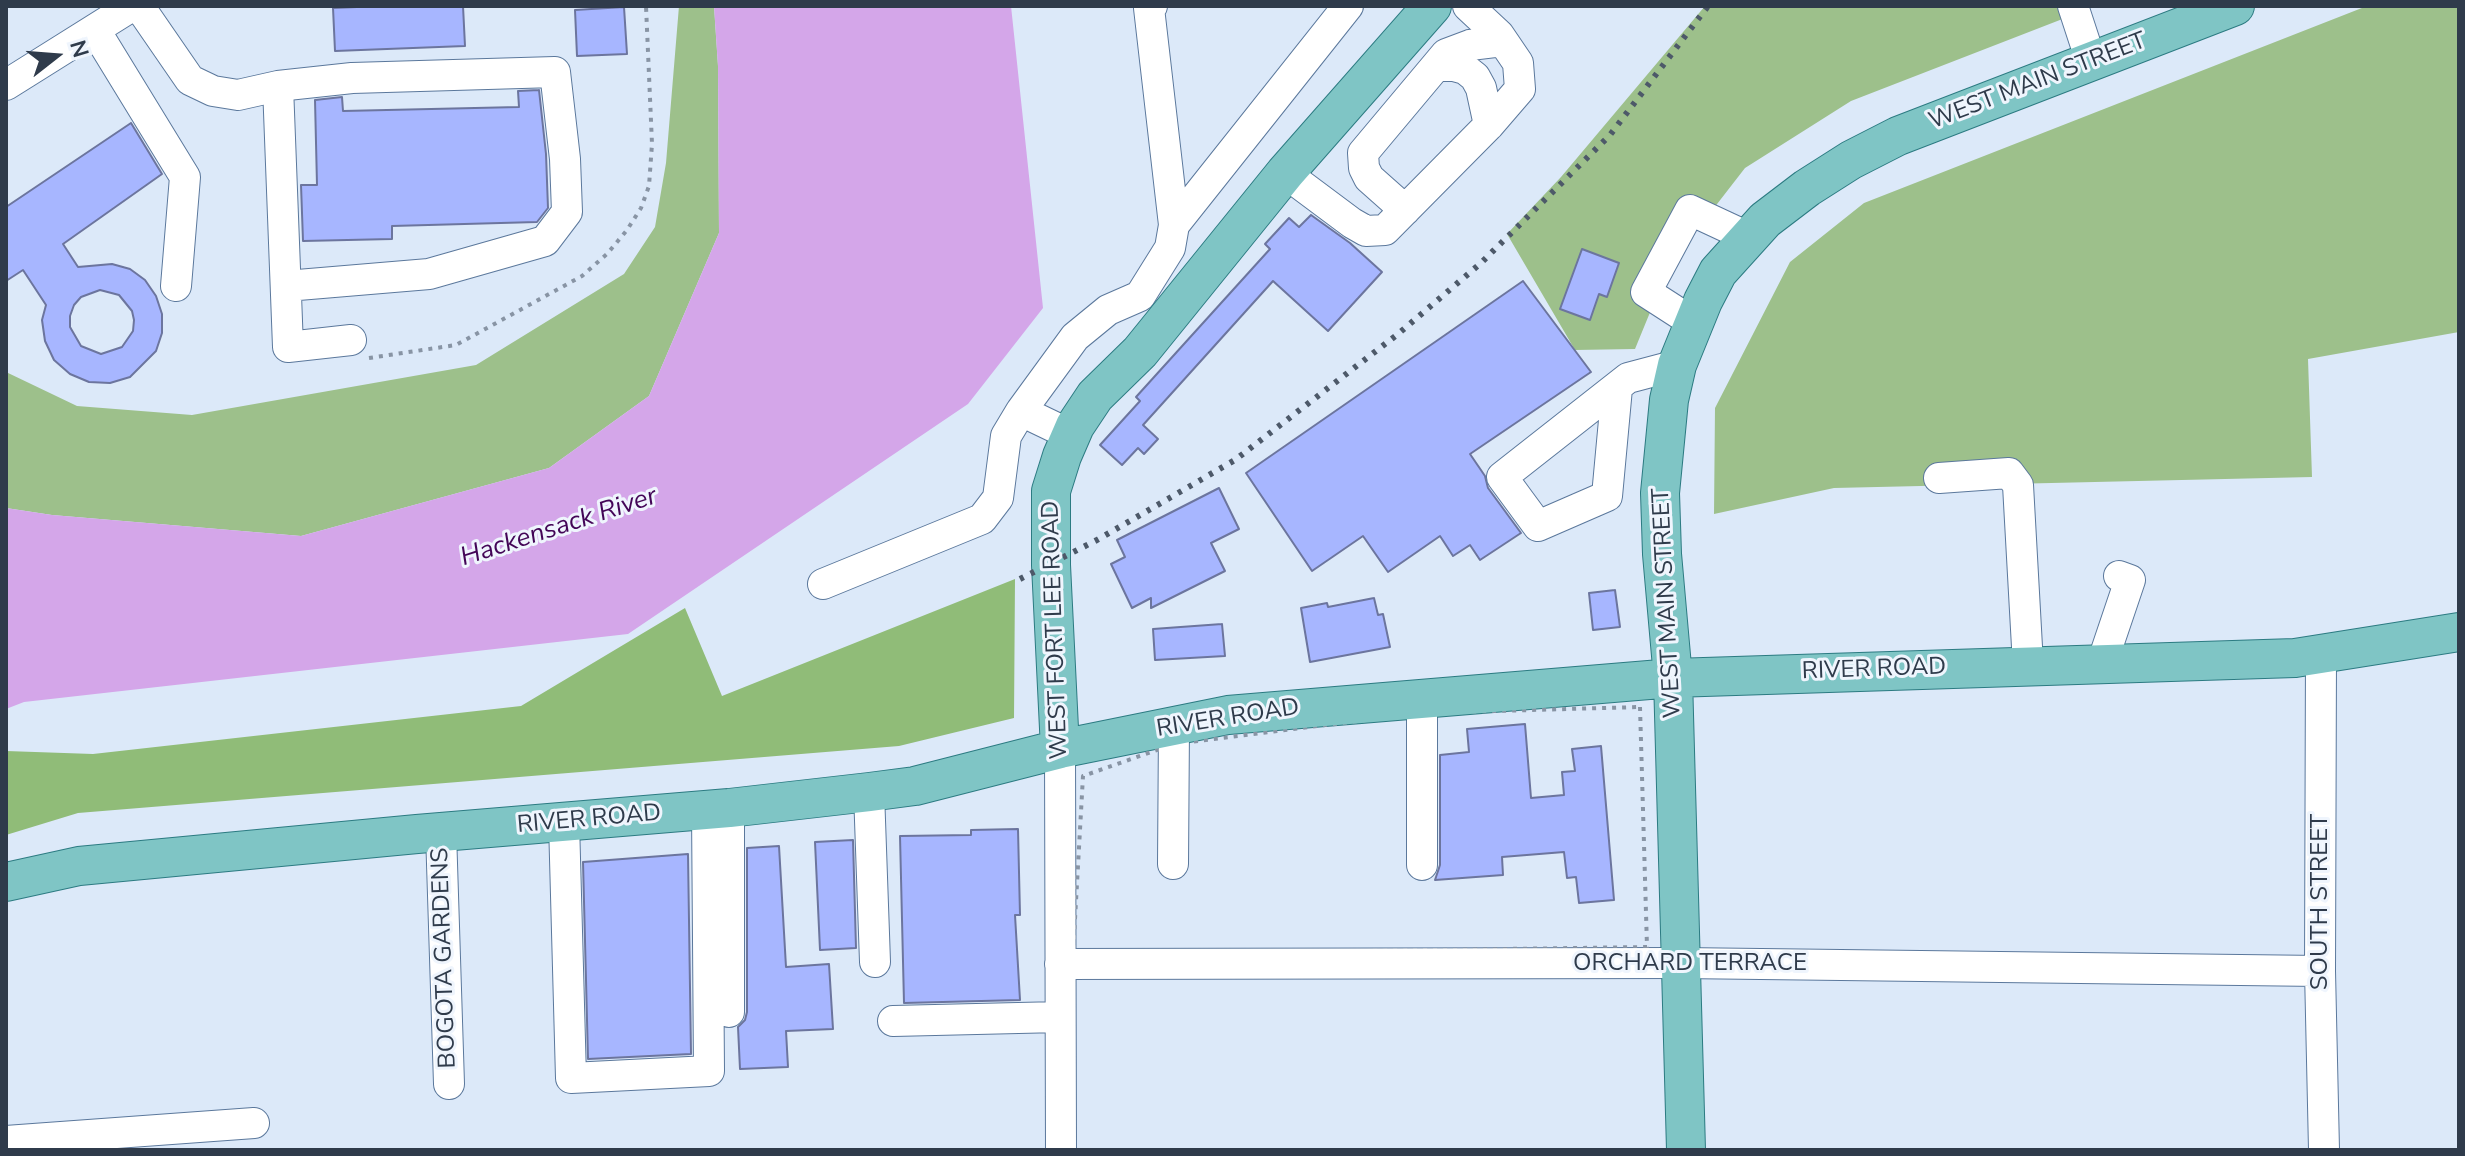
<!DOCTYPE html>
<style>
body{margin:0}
#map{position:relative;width:2465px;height:1156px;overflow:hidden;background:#dce9f9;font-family:"Nunito Sans",sans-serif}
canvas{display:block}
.frame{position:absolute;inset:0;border:8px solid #2f3b4b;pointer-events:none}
.north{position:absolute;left:16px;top:16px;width:80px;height:80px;-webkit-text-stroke:6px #eff5fd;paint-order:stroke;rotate:73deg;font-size:22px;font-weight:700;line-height:32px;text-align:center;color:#2f3b4b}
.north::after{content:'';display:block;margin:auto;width:28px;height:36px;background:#2f3b4b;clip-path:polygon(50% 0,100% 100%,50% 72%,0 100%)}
</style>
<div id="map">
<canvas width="2465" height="1156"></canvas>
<div class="frame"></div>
<div class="north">N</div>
</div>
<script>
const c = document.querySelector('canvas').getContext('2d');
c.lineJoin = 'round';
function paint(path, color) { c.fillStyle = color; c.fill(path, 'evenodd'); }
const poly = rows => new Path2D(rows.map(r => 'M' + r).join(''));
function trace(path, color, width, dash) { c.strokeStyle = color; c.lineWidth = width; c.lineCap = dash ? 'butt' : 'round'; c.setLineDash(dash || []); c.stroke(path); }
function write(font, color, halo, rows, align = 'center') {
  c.font = font + ' "Nunito Sans",sans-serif'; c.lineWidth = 6; c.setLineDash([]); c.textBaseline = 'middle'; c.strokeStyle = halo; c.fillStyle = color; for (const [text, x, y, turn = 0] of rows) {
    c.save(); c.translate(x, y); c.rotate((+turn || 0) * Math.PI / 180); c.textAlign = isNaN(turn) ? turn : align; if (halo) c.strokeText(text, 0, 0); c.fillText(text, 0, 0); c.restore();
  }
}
const green = poly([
 [679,6,714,6,718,66,719,233,649,396,549,468,301,536,52,515,6,508,6,372,77,406,192,415,476,365,624,274,655,227,666,163],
 [1705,6,2096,6,1851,101,1745,168,1669,266,1635,349,1575,350,1507,234,1561,177],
 [2367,6,2459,6,2459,332,2308,359,2312,477,1834,488,1714,514,1715,408,1790,262,1864,203]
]);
const forest = poly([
 [1015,579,1014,718,899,746,78,813,6,835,6,751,93,754,521,706,685,608,722,696]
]);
const water = poly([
 [714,6,1011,6,1043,308,968,404,628,634,24,702,6,709,6,508,52,515,301,536,549,468,649,396,719,233,718,66]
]);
const building = poly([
 [381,6,463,6,465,46,335,51,333,8,381,6],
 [624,7,627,54,577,56,575,10,624,7],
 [539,90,546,154,548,208,537,222,392,226,392,239,303,241,301,185,317,185,315,100,342,97,343,111,519,107,518,91,539,90],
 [131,123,162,174,63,244,78,267,112,264,130,269,145,280,156,296,162,314,162,333,156,351,130,377,110,383,89,382,70,374,54,360,45,341,42,320,46,305,23,270,6,281,6,207,131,123],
 [100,290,119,295,132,311,134,320,133,331,122,347,101,354,81,346,70,327,70,316,74,305,81,297,100,290],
 [1311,215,1350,243,1382,272,1328,331,1273,281,1143,425,1158,439,1144,454,1138,448,1122,465,1100,445,1140,401,1136,397,1270,249,1265,244,1289,218,1299,227,1311,215],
 [1582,249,1619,263,1607,297,1599,294,1590,320,1560,309,1582,249],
 [1523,281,1591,372,1470,454,1485,476,1488,488,1521,533,1480,560,1470,545,1453,556,1440,536,1388,572,1363,536,1312,571,1246,473,1523,281],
 [1219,488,1239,529,1211,543,1225,571,1151,608,1151,598,1132,608,1111,564,1125,557,1117,540,1219,488],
 [1615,590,1620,627,1593,630,1589,593,1615,590],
 [1374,598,1378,615,1383,614,1390,647,1310,662,1301,608,1327,603,1328,607,1374,598],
 [1222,624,1225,656,1155,660,1153,629,1222,624],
 [1525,724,1531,798,1564,795,1562,772,1575,771,1572,749,1601,746,1614,900,1579,903,1576,877,1567,878,1564,852,1502,857,1503,875,1435,880,1440,865,1440,755,1469,752,1467,729,1525,724],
 [1018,829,1020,915,1015,915,1020,1000,904,1003,900,836,971,835,971,830,1018,829],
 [853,840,856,948,820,950,815,842,853,840],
 [779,846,786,967,829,964,833,1029,786,1031,788,1067,740,1069,738,1027,745,1020,747,1012,747,848,779,846],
 [688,854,691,1054,588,1059,583,862,688,854]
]);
const path = poly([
 [369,358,456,345,582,276,607,254,627,230,641,208,649,186,652,144,646,6],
 [1640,707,1647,947,1073,955,1083,776,1174,744,1422,713,1640,707]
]);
const minor = poly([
 [139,6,190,80,213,91,238,95,278,86,352,78,555,72,565,159,567,212,545,241,429,274,286,286],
 [2073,6,2091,61],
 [95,30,185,177,176,286],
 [1436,66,1454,66,1465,69,1475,77,1481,88,1489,125],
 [6,85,132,6],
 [278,86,288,347,351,340],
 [1285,173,1352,223,1366,231,1385,230,1489,125,1520,89,1518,63,1499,35,1468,6],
 [1405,210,1369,178,1364,168,1363,153,1446,54,1470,45,1503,41],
 [1174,225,1348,6],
 [1694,323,1646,292,1690,210,1748,237],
 [1617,388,1607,496,1538,526,1502,477,1628,378,1677,365],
 [1021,411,1075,337,1108,310,1140,296,1170,248,1174,225,1149,8,1152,6],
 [1939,478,2009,473,2018,485,2028,665],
 [823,584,982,519,998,498,1006,436,1021,411,1071,435],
 [2321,654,2320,971,2324,1150],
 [2102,663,2130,580,2119,576],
 [1422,698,1422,865],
 [1060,749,1061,1150],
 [869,792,875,962],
 [564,822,571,1078,709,1071,707,810],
 [441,832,449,1084],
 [1173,864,1174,726],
 [1060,964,1681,963,2320,971],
 [729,1012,729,808],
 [893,1021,1060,1017],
 [6,1141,254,1123]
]);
const major = poly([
 [1060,749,1051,565,1051,491,1062,456,1075,426,1095,396,1140,352,1285,173,1432,6],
 [6,882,79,866,417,834,729,808,869,792,915,786,1060,749,1228,715,1673,678,2295,658,2459,632],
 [1686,1150,1673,678,1662,554,1660,493,1669,400,1677,365,1703,301,1718,272,1765,220,1807,188,1851,160,1898,136,2235,6]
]);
const rail = poly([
 [1020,579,1097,540,1235,460,1398,334,1481,263,1610,135,1708,6]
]);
const streetNames = [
 ["WEST MAIN STREET",2038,82,-21],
 ["WEST MAIN STREET",1668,603,-93],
 ["WEST FORT LEE ROAD",1056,630,-92],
 ["RIVER ROAD",1874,670,-2],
 ["RIVER ROAD",1228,719,-9],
 ["RIVER ROAD",589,820,-5],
 ["SOUTH STREET",2321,902,-90],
 ["BOGOTA GARDENS",445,958,-92],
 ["ORCHARD TERRACE",1690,964]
];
const waterNames = [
 ["Hackensack River",559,528,-18]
];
paint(green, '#9dc08b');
paint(forest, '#90bc78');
paint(water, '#d4a6e9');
paint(building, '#a7b6ff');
trace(building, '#6c759e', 2);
trace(minor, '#5b789c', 32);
trace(major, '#2c7b82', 40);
trace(path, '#8894a4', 4, [4, 6]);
trace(minor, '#fff', 30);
trace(major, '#7fc5c5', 38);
trace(rail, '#4d5969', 6, [4, 8]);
write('24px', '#2f3b4b', '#eff5fd', streetNames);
write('italic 26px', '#430557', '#eff5fd', waterNames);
</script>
